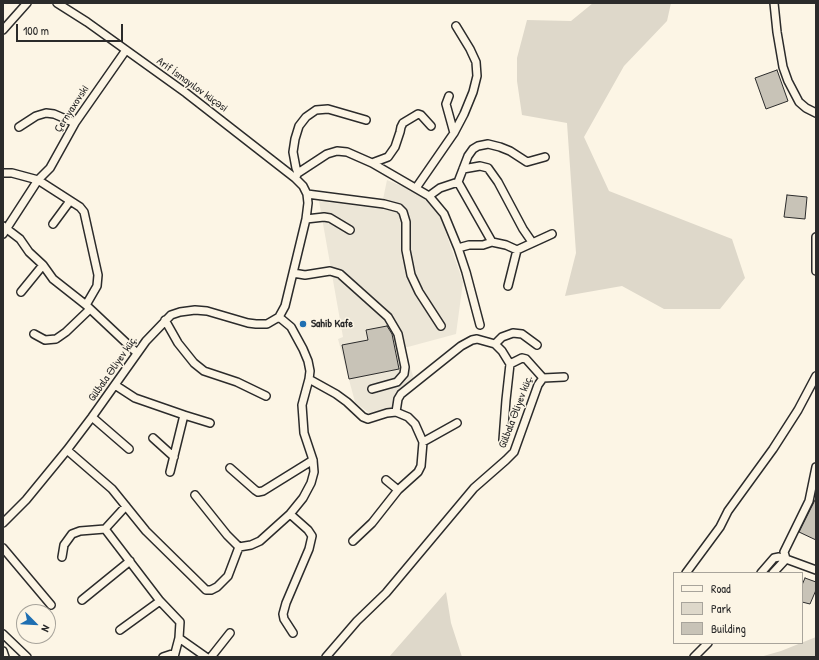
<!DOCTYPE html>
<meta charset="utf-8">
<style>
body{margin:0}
#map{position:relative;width:819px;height:660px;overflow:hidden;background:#fcf5e5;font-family:"Patrick Hand",sans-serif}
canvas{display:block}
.frame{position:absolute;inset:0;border:4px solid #2b2b2b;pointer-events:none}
.legend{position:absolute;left:673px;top:572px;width:130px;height:72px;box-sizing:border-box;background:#fcf5e5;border:1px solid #a8a49b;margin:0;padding:5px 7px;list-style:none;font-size:12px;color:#2b2b2b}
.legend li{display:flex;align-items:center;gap:8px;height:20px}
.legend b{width:20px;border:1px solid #a8a49b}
.north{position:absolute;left:16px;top:604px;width:40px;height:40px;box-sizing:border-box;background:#fcf5e5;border:1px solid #a8a49b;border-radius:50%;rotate:114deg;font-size:11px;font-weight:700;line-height:16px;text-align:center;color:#2b2b2b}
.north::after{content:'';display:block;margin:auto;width:14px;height:18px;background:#1f6fb2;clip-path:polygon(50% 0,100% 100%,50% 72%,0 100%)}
.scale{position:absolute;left:16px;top:24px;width:107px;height:18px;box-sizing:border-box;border:2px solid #2b2b2b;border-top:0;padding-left:5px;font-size:12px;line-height:14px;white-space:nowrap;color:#2b2b2b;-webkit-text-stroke:3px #fcf5e5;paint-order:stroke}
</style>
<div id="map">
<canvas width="819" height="660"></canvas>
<div class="frame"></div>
<ul class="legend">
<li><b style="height:5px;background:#fcf5e5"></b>Road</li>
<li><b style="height:11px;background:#ded8ca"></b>Park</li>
<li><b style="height:11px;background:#c8c3b7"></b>Building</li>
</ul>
<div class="north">N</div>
<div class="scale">100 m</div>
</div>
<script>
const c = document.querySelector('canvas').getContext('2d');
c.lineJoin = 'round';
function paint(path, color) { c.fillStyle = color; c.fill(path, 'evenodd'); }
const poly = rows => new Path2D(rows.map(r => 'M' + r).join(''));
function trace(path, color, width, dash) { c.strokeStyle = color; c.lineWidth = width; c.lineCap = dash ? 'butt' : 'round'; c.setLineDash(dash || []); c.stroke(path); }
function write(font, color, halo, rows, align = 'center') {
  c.font = font + ' "Patrick Hand",sans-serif'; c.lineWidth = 3; c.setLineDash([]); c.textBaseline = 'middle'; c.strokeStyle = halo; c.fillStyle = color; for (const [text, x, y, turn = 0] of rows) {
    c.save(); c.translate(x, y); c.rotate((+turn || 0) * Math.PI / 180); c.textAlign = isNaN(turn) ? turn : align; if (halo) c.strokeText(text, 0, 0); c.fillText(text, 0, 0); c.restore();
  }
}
const built = poly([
 [387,180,404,187,428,200,439,213,463,282,456,334,404,348,415,382,393,407,370,414,355,402,338,339,343,337,319,201,381,209]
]);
const green = poly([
 [593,3,671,3,667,21,624,66,584,137,609,191,732,239,745,278,720,309,664,309,622,286,565,296,576,253,567,123,522,115,517,81,517,58,527,20,571,21],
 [446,592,451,623,462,657,389,657],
 [816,637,816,657,760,657,781,651]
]);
const building = poly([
 [777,70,788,101,766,109,755,78,777,70],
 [787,195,807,197,805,219,784,217,787,195],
 [387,326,392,334,399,369,349,379,342,345,368,340,366,330,387,326],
 [816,498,816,540,799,532,816,498],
 [805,578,816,582,816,590,810,604,802,602,802,585,805,578]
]);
const minor = poly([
 [774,3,777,32,783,67,788,81,799,102,806,108,816,113],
 [3,30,27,3],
 [449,96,446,104,454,133],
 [19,127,36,116,46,113,54,114,75,123],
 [372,163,388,157,395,147,400,132,401,127,403,123,418,114,421,115,431,126],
 [463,169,480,166,488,168,498,182,523,229,532,242],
 [3,173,12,173,38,180,80,207,84,212,98,275,97,286,86,305],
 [298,173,296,168,293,152,295,139,299,126,306,117,316,110,328,109,366,120],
 [295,178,298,173,327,154,337,151,347,152,372,163,429,196,444,214,458,248,466,272,480,325],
 [458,182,492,242],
 [416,188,454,133,464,114,473,92,477,76,476,62,470,49,456,26],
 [307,194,384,204,399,208,403,212,406,222,406,250,411,275,419,292,441,326],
 [429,196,440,188,458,182,468,156,473,149,478,146,488,144,500,147,510,151,527,162,545,157],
 [306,219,324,217,330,218,350,230],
 [53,224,70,201],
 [3,226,20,239,29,252,43,265,21,292],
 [3,234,38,180,50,168,75,123,126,50],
 [816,237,816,271],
 [458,248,469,245,483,245,492,242,506,245,517,250,508,286],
 [517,250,552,234],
 [43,265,53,279,86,305,137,353],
 [293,273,305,275,330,271,340,274,388,317,398,334,405,367,404,374,397,382,372,389],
 [279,317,291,327,303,349,308,361,310,371,309,379,336,394,347,402,363,417,368,419,387,413,396,412,398,399,401,394,461,346,472,340,477,339,495,344,502,351,510,364,522,358,526,359,543,378],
 [165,320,178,343,194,363,204,371,237,382,266,396],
 [34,334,45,340,56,339,66,332,90,309],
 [495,344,502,337,513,333,522,334,537,345],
 [543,378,564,377],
 [115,385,135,398,184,415,170,472],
 [184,415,210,423],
 [92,417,129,449],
 [153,438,174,457],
 [503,440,506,400,510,364],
 [423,442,457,423],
 [67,450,112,489,146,531,202,586,206,590,211,590,217,587,228,576,239,547,251,545,260,541,290,514,303,498,311,483,314,472,313,460,304,433,302,405,309,379],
 [816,467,809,501,784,552,786,559,816,570],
 [230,468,255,490,258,492,263,491,313,460],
 [386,480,398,490],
 [195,495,227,535,239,547],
 [290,514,308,530,312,536,309,549,286,603,283,614,284,619,293,633],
 [3,523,26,500,67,450,92,417,146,341,171,315,180,312,195,310,207,311,248,323,256,324,267,324,279,317,285,306,306,219,308,203,307,194,303,186,295,178,186,93,87,22,57,3],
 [105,529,160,601,180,622,179,638,174,657],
 [353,541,372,523,398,490,418,472,421,466,423,442,415,424,408,417,396,412],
 [3,548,51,605],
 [62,557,64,545,72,534,80,531,105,529,126,506],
 [686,573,720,527,728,511,773,449,798,410,816,376],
 [761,573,774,558,779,557,786,559],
 [773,573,786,559],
 [82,600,130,561],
 [120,630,160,601],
 [3,634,27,657],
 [179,638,206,657],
 [3,651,5,657],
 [163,657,175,653],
 [211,657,230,633],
 [326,657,357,621,386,593,474,488,506,460,514,452,538,385,543,378],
 [694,657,708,643]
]);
const markers = [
 [303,324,4,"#1f6fb2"]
];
const streetNames = [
 ["Arif İsmayılov küçəsi",192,85,36],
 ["Çernyaxovski",72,109,-57],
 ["Gülbala Əliyev küç.",113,369,-55],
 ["Gülbala Əliyev küç.",516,412,-69]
];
const poiNames = [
 ["Sahib Kafe",311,324]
];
paint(built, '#ece6d7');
paint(green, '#ded8ca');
paint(building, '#c8c3b7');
trace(building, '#2b2b2b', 1);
trace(minor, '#2b2b2b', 10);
trace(minor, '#fcf5e5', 7);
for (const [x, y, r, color] of markers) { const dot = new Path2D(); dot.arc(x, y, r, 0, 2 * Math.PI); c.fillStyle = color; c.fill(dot); trace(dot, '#fcf5e5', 1.5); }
write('11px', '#2b2b2b', '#fcf5e5', streetNames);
write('bold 11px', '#2b2b2b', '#fcf5e5', poiNames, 'left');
</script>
